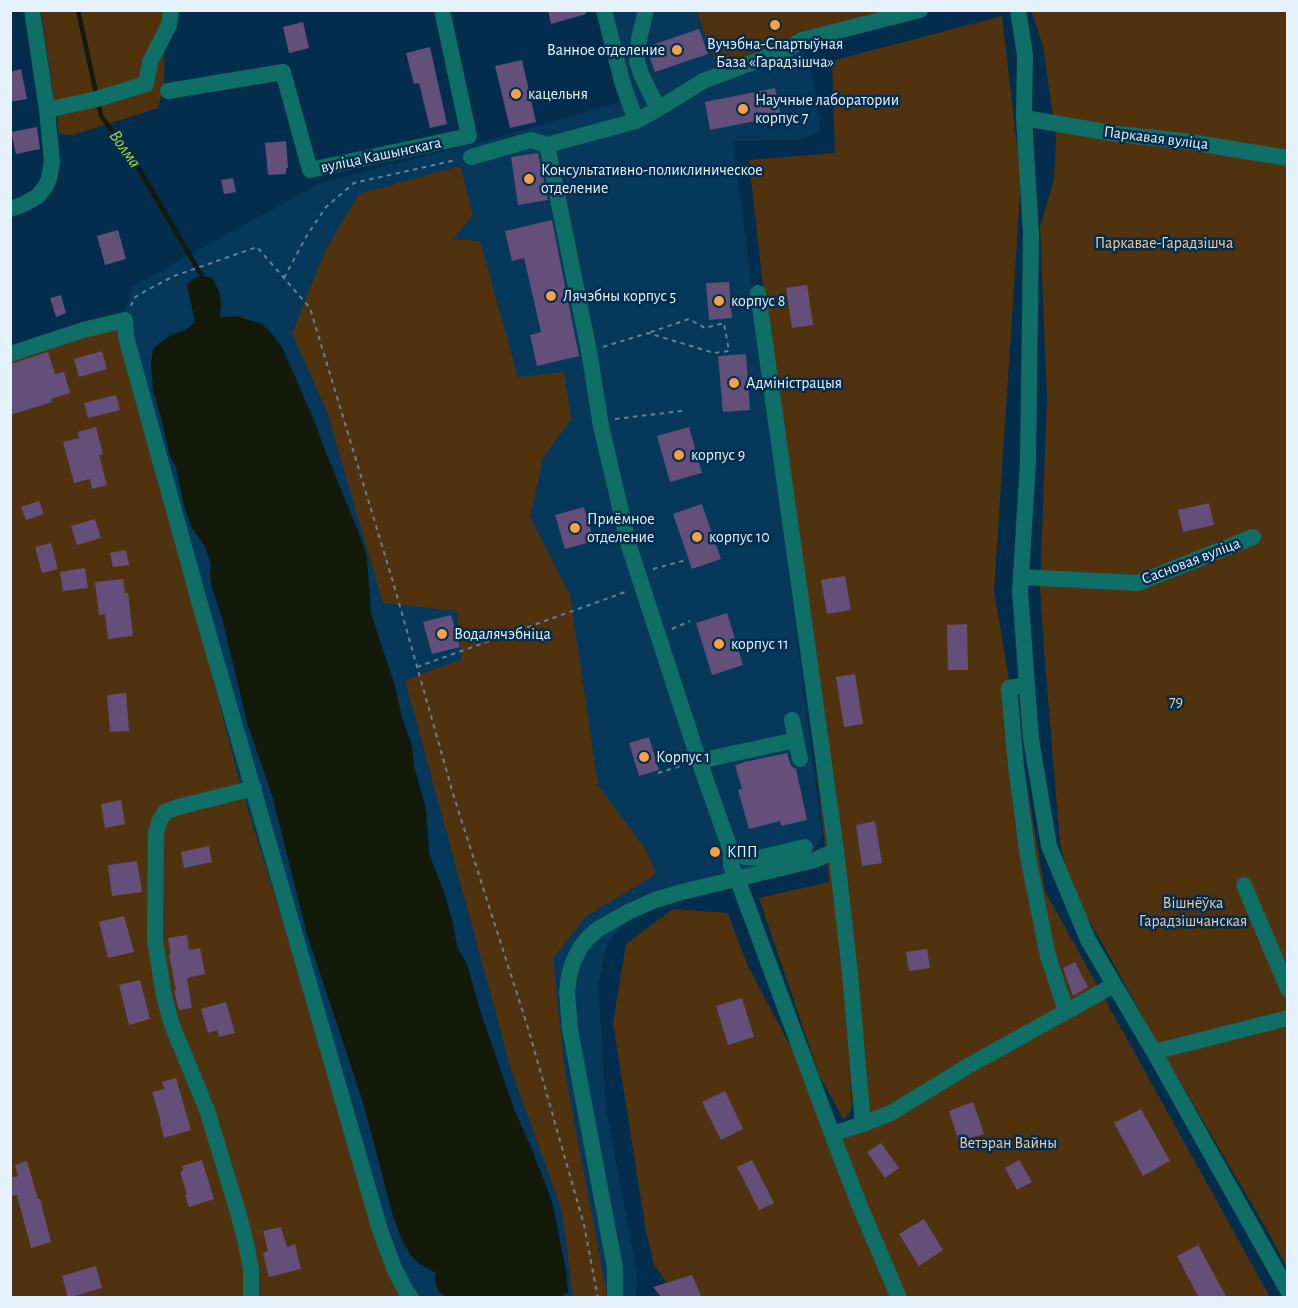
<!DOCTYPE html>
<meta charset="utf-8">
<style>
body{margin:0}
#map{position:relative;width:1298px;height:1308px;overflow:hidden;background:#022d4c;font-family:"Alegreya Sans",sans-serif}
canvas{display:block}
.frame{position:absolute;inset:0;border:12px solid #e5f2fe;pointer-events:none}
</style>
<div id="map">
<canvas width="1298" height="1308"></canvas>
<div class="frame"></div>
</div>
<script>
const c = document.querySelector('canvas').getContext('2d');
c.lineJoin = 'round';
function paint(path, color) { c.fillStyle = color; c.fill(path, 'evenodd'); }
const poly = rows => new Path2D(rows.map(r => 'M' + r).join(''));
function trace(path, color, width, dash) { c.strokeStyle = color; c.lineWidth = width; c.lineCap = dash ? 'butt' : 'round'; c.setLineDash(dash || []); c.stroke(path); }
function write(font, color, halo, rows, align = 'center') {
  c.font = font + ' "Alegreya Sans",sans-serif'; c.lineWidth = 5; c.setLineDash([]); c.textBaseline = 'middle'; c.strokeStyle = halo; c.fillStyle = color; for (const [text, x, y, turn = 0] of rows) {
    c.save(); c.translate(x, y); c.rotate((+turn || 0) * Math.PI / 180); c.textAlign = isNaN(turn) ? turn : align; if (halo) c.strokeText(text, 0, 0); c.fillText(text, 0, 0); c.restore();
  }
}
const built = poly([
 [609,11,696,11,719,69,802,40,812,73,820,119,819,132,799,140,733,141,822,832,813,855,748,872,742,890,722,888,649,906,621,926,607,945,598,986,606,1108,637,1275,636,1297,414,1297,337,1094,242,791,122,320,133,286,322,182,485,141,634,98]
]);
const green = poly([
 [41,11,165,11,164,85,158,108,73,135,59,134],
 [696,11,895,11,719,70],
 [1031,11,1287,11,1287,1268,1267,1230,1148,1027,1115,966,1084,912,1070,881,1060,844,1044,650,1040,587,1047,398,1040,227,1054,179,1056,138,1043,46],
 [1002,16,1021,179,994,591,1045,891,1270,1297,676,1297,654,1264,646,1231,613,1023,626,944,673,909,728,913,747,964,832,1125,855,1122,848,1060,852,1108,844,1120,819,1075,759,898,829,882,749,160,835,153,832,61],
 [460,166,473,215,453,239,480,241,518,377,564,372,571,419,543,458,530,517,570,595,598,785,646,850,656,874,585,917,553,959,565,1072,607,1295,598,1297,573,1297,562,1211,511,1069,405,680,462,659,457,611,383,603,327,412,292,333,326,249,359,194],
 [117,327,175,531,242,791,337,1094,414,1297,11,1298,11,359]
]);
const water = poly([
 [202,276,209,277,213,279,219,291,221,305,220,317,236,316,262,324,273,335,283,349,316,425,323,445,362,541,367,557,371,613,395,686,401,714,412,746,414,766,426,809,429,853,445,895,453,923,457,947,467,964,480,1010,514,1109,531,1147,552,1201,567,1276,568,1292,560,1297,446,1297,438,1291,435,1280,436,1273,418,1263,410,1254,401,1238,393,1216,364,1106,307,934,272,795,248,726,222,618,212,588,210,574,211,564,204,545,191,526,183,502,176,467,170,457,161,417,153,390,151,362,153,349,156,346,172,334,184,331,195,322,187,285,192,279]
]);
const stream = poly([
 [78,10,101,116,135,162,202,276]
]);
const building = poly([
 [548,10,586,10,586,14,551,24],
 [303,22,309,48,289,53,283,27],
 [699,29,708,54,655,72,648,53,649,46],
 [430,47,447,124,430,128,419,83,414,84,406,53],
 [522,60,536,122,510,128,495,66],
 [21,69,27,99,10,102,10,72],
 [775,88,781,116,710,130,705,102],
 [37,127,40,149,16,154,11,132],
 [286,141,288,168,286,168,286,174,268,175,265,143],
 [538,153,548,200,518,205,511,157],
 [233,178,236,192,224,194,221,180],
 [552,220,579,356,537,366,530,335,541,332,524,258,512,261,505,231],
 [118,230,126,259,105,265,97,236],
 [729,282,732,318,709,320,706,283],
 [807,285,813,325,792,328,786,288],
 [61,295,66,313,56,317,50,298],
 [102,351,107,369,79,377,74,359],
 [48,352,55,374,64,372,70,393,51,399,52,402,10,415,10,364],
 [746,354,750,410,723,412,718,356],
 [116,395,120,410,88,418,84,403],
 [96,427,103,454,99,455,107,485,92,489,90,479,74,483,63,442,79,438,78,432],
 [689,427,702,473,670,482,657,436],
 [39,501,44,514,26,520,21,507],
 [1209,503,1214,525,1183,532,1178,510],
 [702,504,721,559,692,569,673,514],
 [584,507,594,541,565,549,555,515],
 [95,519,101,538,77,545,71,526],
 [51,543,58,569,42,573,35,547],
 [126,550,129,565,113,567,110,553],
 [85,568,88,588,63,591,60,572],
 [845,576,851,610,827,614,821,580],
 [123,579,125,593,128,593,133,636,108,639,105,614,99,615,95,582],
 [727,613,743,665,712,675,696,623],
 [451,615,460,647,432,654,423,622],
 [967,624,968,670,948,670,947,625],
 [855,674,863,724,844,727,836,677],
 [126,693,129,731,110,732,107,695],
 [649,737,659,770,639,776,629,743],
 [787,753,791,766,796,769,807,820,781,826,780,821,749,829,738,790,742,789,735,765,740,764,740,763],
 [121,800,125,824,105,828,101,804],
 [875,821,882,863,862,866,856,825],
 [209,846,212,862,184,868,181,852],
 [137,861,142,892,112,896,108,865],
 [124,916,134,952,108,958,99,922],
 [187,935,189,950,200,948,205,974,187,978,192,1008,179,1010,174,991,176,990,169,954,171,954,168,938],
 [927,949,930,968,909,971,906,952],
 [1075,962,1088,987,1073,996,1063,968],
 [140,980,150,1019,129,1025,119,985],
 [742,998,754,1037,728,1045,716,1006],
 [226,1002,235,1033,219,1037,217,1030,208,1033,201,1009],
 [176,1078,191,1130,164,1138,160,1123,161,1122,152,1092,164,1089,162,1082],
 [725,1091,743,1129,721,1140,702,1102],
 [973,1102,984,1134,959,1142,949,1111],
 [1141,1109,1170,1161,1143,1176,1114,1123],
 [881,1143,899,1168,885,1178,867,1152],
 [202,1160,214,1199,189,1207,185,1195,187,1194,180,1172,183,1171,182,1166],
 [752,1160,774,1203,759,1210,737,1167],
 [1019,1160,1032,1182,1017,1190,1005,1168],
 [27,1161,38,1199,40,1199,51,1242,31,1248,17,1195,10,1196,10,1178,18,1176,15,1165],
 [924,1219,943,1250,919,1266,899,1234],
 [281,1227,287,1247,295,1244,301,1269,269,1277,263,1253,268,1251,263,1231],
 [1198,1245,1227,1298,1199,1298,1177,1256],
 [96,1266,102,1288,68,1298,62,1276],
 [692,1275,702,1298,662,1298,653,1287]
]);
const path = poly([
 [284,278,306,237,326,207,354,183,456,160],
 [131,306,134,298,147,290,174,276,257,247,310,308,393,582,454,797,528,1028,584,1225,598,1298],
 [603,347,648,333,714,353,729,351,724,323,705,328,689,319,648,333],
 [615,419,682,411],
 [653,569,686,560],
 [672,629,690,621],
 [417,667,628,591],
 [658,773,684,765]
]);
const minor = poly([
 [604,10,623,85,636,121],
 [646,10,639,39,637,61,641,74,658,109],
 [920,10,802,40,788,49,703,81,658,109,636,121,547,145,589,351,601,426,629,546,699,761,731,851,731,866,737,878,832,1134,863,1124,891,1113,968,1066,1114,985],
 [1018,10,1025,55,1024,118,1031,234,1028,462,1020,591,1031,739,1049,846,1088,940,1154,1052,1288,1291],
 [168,91,283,72,310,170,469,136,442,10],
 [47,110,97,99,146,84,150,62,169,25,171,10],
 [1024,118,1117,134,1184,141,1288,158],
 [471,157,531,140,547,145],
 [10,209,24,204,38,196,45,187,49,179,52,162,47,110,32,10],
 [10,354,83,330,125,320,126,337,203,615,380,1230,394,1268,406,1291,411,1298],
 [1021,577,1138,583,1253,537],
 [1027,685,1009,688,1016,766,1028,857,1048,956,1066,1011],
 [792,720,800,759],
 [699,761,796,740],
 [836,850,850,973,863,1124],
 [731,851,745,857,759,858,805,847],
 [1244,885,1288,989],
 [1154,1052,1288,1018],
 [832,1134,859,1204,899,1298],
 [251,1298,251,1269,246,1243,238,1212,207,1110,172,1025,164,996,155,940,156,832,160,820,165,812,178,807,254,788],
 [615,1298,615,1268,570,1029,567,992,569,976,573,962,580,948,588,938,598,929,628,912,655,900,682,892,815,860,836,850,758,293]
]);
const markers = [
 [775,25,6,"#f5a246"],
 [677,50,6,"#f5a246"],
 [516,94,6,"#f5a246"],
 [743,109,6,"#f5a246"],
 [529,179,6,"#f5a246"],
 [551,296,6,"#f5a246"],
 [719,301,6,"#f5a246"],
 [734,383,6,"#f5a246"],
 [679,455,6,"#f5a246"],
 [575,528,6,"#f5a246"],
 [697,537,6,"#f5a246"],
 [442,634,6,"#f5a246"],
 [719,644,6,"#f5a246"],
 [644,757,6,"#f5a246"],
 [715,852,6,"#f5a246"]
];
const poiNames = [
 ["Вучэбна-Спартыўная",775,44,"center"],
 ["База «Гарадзішча»",775,62,"center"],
 ["Ванное отделение",665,50,"right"],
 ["кацельня",528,94],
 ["Научные лаборатории",755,100],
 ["корпус 7",755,118],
 ["Консультативно-поликлиническое",541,170],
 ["отделение",541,188],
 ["Лячэбны корпус 5",563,296],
 ["корпус 8",731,301],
 ["Адміністрацыя",746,383],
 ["корпус 9",691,455],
 ["Приёмное",587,519],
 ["отделение",587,537],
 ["корпус 10",709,537],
 ["Водалячэбніца",454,634],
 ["корпус 11",731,644],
 ["Корпус 1",656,757],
 ["КПП",727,852]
];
const streetNames = [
 ["Паркавая вуліца",1156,138,7],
 ["вуліца Кашынскага",381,155,-12],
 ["Сасновая вуліца",1191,561,-21]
];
const parkNames = [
 ["Паркавае-Гарадзішча",1164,243],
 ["79",1176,702],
 ["Вішнёўка",1193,903],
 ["Гарадзішчанская",1193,921],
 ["Ветэран Вайны",1008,1143]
];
const waterNames = [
 ["Волма",125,149,55]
];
paint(built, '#05385b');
paint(green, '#50320f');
paint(water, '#141a09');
trace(stream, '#141a09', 4.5);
paint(building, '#634f7a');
trace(path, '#638198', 2, [4.5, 4.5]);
trace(minor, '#0f6e65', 16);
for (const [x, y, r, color] of markers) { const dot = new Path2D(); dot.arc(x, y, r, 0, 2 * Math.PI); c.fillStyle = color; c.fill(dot); trace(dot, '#022d4c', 2); }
write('16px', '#e5f2fe', '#022d4c', poiNames, 'left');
write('16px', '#e5f2fe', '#022d4c', streetNames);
write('16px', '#f8ca9d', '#022d4c', parkNames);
write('italic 18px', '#a7da2a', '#022d4c', waterNames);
</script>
